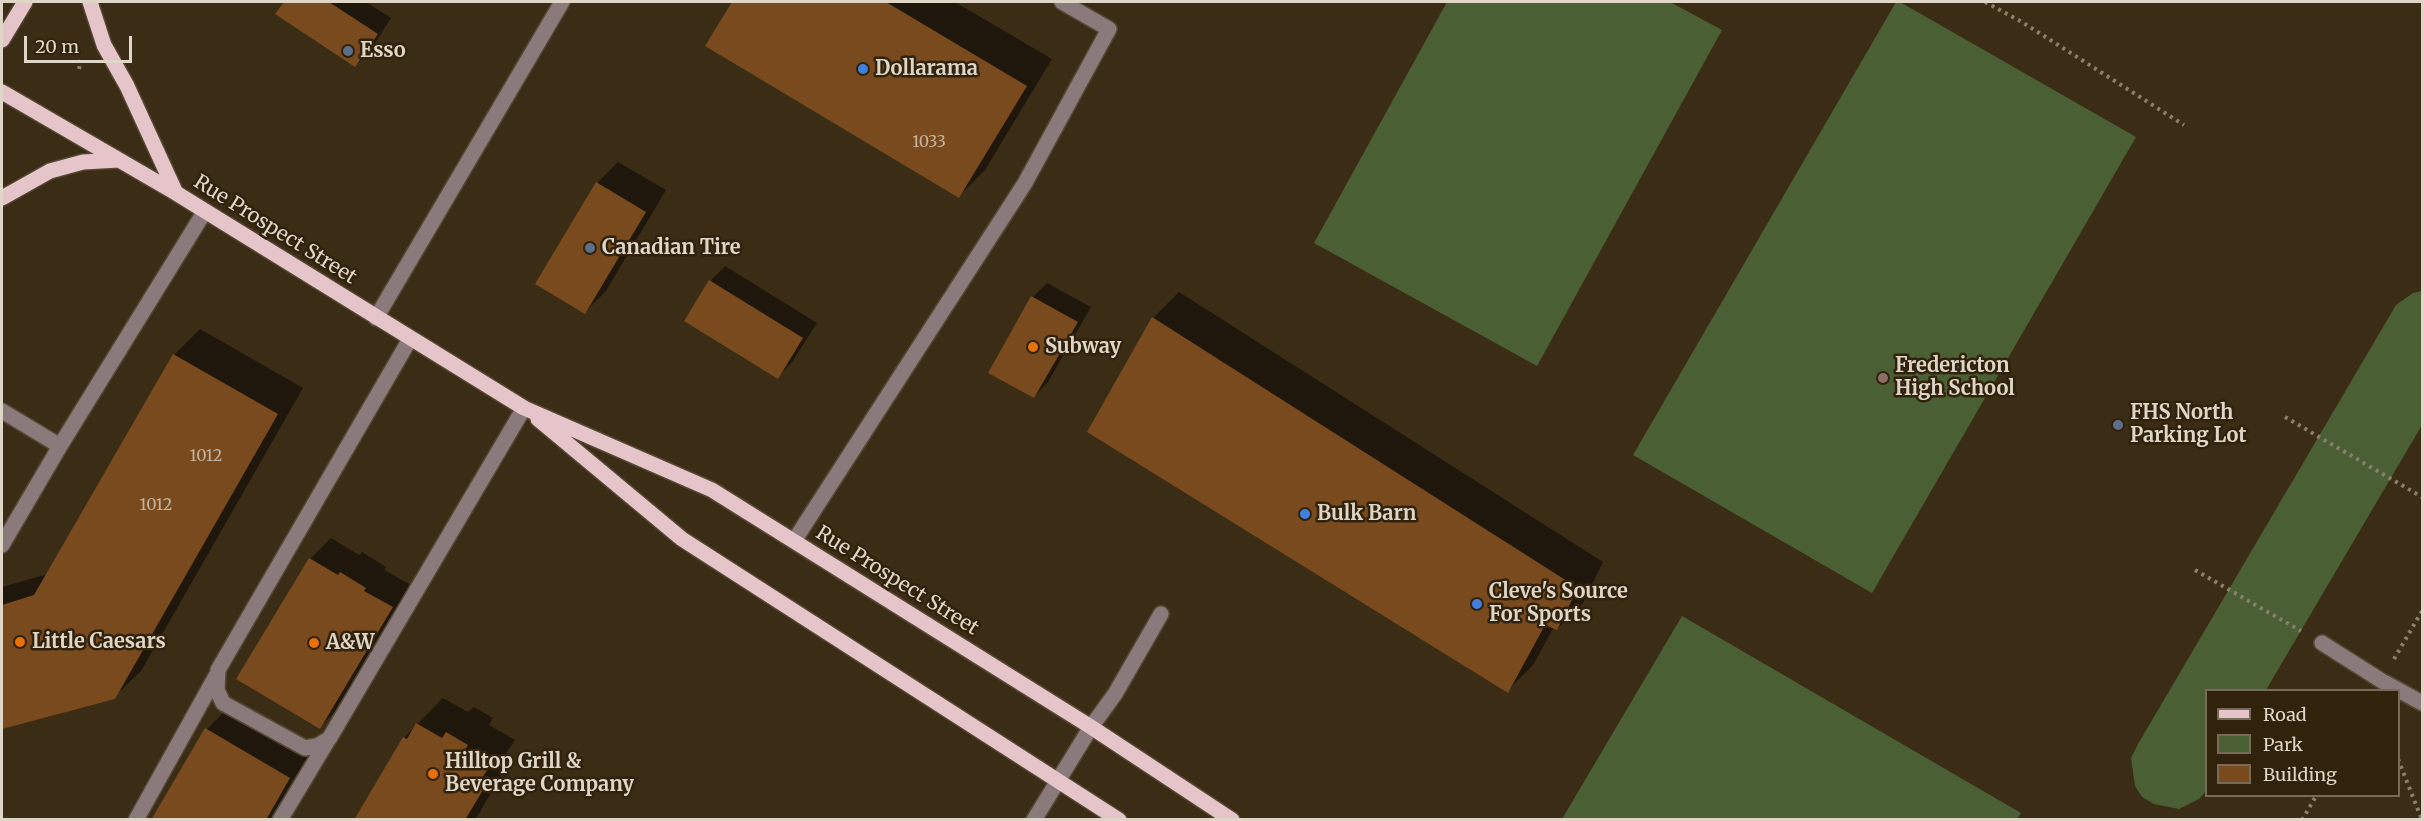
<!DOCTYPE html>
<style>
body{margin:0}
#map{position:relative;width:2424px;height:821px;overflow:hidden;background:#3b2c15;font-family:Merriweather,serif}
canvas{display:block}
.frame{position:absolute;inset:0;border:3px solid #dfd6c8;pointer-events:none}
.legend{position:absolute;left:2205px;top:689px;width:195px;height:108px;box-sizing:border-box;background:#31220b;border:2px solid #776a57;margin:0;padding:8px 10px;list-style:none;font-size:18px;color:#dfd6c8}
.legend li{display:flex;align-items:center;gap:12px;height:30px}
.legend b{width:30px;border:2px solid #776a57}
.scale{position:absolute;left:24px;top:36px;width:108px;height:27px;box-sizing:border-box;border:3px solid #dfd6c8;border-top:0;padding-left:8px;font-size:18px;line-height:21px;white-space:nowrap;color:#dfd6c8;-webkit-text-stroke:4px #31220b;paint-order:stroke}
</style>
<div id="map">
<canvas width="2424" height="821"></canvas>
<div class="frame"></div>
<ul class="legend">
<li><b style="height:8px;background:#e5c5c9"></b>Road</li>
<li><b style="height:16px;background:#4b5f34"></b>Park</li>
<li><b style="height:16px;background:#784a1e"></b>Building</li>
</ul>
<div class="scale">20 m</div>
</div>
<script>
const c = document.querySelector('canvas').getContext('2d');
c.lineJoin = 'round';
function paint(path, color) { c.fillStyle = color; c.fill(path, 'evenodd'); }
const poly = rows => new Path2D(rows.map(r => 'M' + r).join(''));
function trace(path, color, width, dash) { c.strokeStyle = color; c.lineWidth = width; c.lineCap = dash ? 'butt' : 'round'; c.setLineDash(dash || []); c.stroke(path); }
function write(font, color, halo, rows, align = 'center') {
  c.font = font + ' Merriweather,serif'; c.lineWidth = 5; c.setLineDash([]); c.textBaseline = 'middle'; c.strokeStyle = halo; c.fillStyle = color; for (const [text, x, y, turn = 0] of rows) {
    c.save(); c.translate(x, y); c.rotate((+turn || 0) * Math.PI / 180); c.textAlign = isNaN(turn) ? turn : align; if (halo) c.strokeText(text, 0, 0); c.fillText(text, 0, 0); c.restore();
  }
}
const green = poly([
 [1447,2,1670,2,1722,30,1537,366,1314,243],
 [1896,2,1900,2,2136,137,1872,593,1633,455],
 [2422,291,2422,425,2266,690,2206,690,2206,791,2199,799,2179,809,2154,804,2142,797,2135,786,2131,758,2138,744,2396,305,2413,293],
 [1682,616,2021,813,2017,819,1562,819]
]);
const shadow = poly([
 [285,2,366,2,391,18,370,51,355,66,277,14],
 [733,2,955,2,1052,59,985,170,959,196,707,46],
 [618,162,666,190,606,291,585,312,597,183],
 [725,266,817,323,792,362,778,377,710,281],
 [1047,283,1091,307,1048,382,1034,397,1033,297],
 [1179,292,1603,562,1583,603,1557,629,1554,627,1533,665,1507,691,1153,318],
 [200,329,303,388,141,671,114,697,2,727,2,587,48,574,174,355],
 [331,538,359,555,362,552,386,567,384,570,413,586,340,707,319,728,310,559],
 [443,698,468,712,474,707,493,718,489,725,515,740,505,755,511,759,475,820,356,820,404,738],
 [228,708,310,756,273,820,153,820,207,729]
]);
const building = poly([
 [284,2,329,2,378,34,355,67,275,14],
 [732,2,886,2,1027,86,959,198,705,46],
 [596,182,646,212,585,314,535,284],
 [709,280,803,338,778,379,684,321],
 [1031,296,1078,322,1034,398,988,373],
 [1152,317,1578,588,1557,630,1545,625,1508,693,1087,432],
 [173,354,278,414,115,699,2,729,2,605,34,595],
 [309,558,338,575,340,572,366,588,364,591,393,607,320,729,236,679],
 [416,723,442,738,446,732,468,745,464,751,490,766,480,781,486,785,465,820,354,820,403,737,407,739],
 [205,728,290,778,266,820,151,820]
]);
const path = poly([
 [1985,2,2022,22,2184,125],
 [79,69,81,60],
 [2285,417,2422,497],
 [2195,570,2301,631],
 [2394,659,2422,611],
 [2398,759,2422,820],
 [2302,820,2316,796]
]);
const minor = poly([
 [376,318,562,2],
 [410,339,218,670,217,690,223,703,305,748,317,746,329,739,524,408],
 [2,411,60,446],
 [794,541,1025,183,1109,29,1062,2],
 [2,545,60,446,205,211],
 [2322,643,2382,681,2422,703],
 [136,820,216,676],
 [280,820,328,740],
 [1034,820,1091,727,1115,694,1161,614]
]);
const major = poly([
 [90,2,104,45,127,86,176,193],
 [2,40,25,2],
 [2,92,176,193,524,408,712,490,1091,727,1232,820],
 [2,198,50,171,83,162,119,160],
 [538,419,682,539,1119,820]
]);
const markers = [
 [348,51,6,"#5c6f8a"],
 [863,69,6,"#3f7fe0"],
 [590,248,6,"#5c6f8a"],
 [1033,347,6,"#e8710a"],
 [1883,378,6,"#8d6e63"],
 [2118,425,6,"#5c6f8a"],
 [1305,514,6,"#3f7fe0"],
 [1477,604,6,"#3f7fe0"],
 [20,642,6,"#e8710a"],
 [314,643,6,"#e8710a"],
 [433,774,6,"#e8710a"]
];
const numberNames = [
 ["1033",929,142],
 ["1012",206,456],
 ["1012",156,505]
];
const poiNames = [
 ["Esso",360,51],
 ["Dollarama",875,69],
 ["Canadian Tire",602,248],
 ["Subway",1045,347],
 ["Fredericton",1895,366],
 ["High School",1895,389],
 ["FHS North",2130,413],
 ["Parking Lot",2130,436],
 ["Bulk Barn",1317,514],
 ["Cleve's Source",1489,592],
 ["For Sports",1489,615],
 ["Little Caesars",32,642],
 ["A&W",326,643],
 ["Hilltop Grill &",445,762],
 ["Beverage Company",445,785]
];
const streetNames = [
 ["Rue Prospect Street",275,230,32],
 ["Rue Prospect Street",897,581,32]
];
paint(green, '#4b5f34');
paint(shadow, '#0007');
paint(building, '#784a1e');
trace(minor, '#554732', 18);
trace(major, '#554732', 18);
trace(path, '#8b7f6c', 4, [3, 4.5]);
trace(minor, '#8a7a7c', 15);
trace(major, '#e5c5c9', 15);
for (const [x, y, r, color] of markers) { const dot = new Path2D(); dot.arc(x, y, r, 0, 2 * Math.PI); c.fillStyle = color; c.fill(dot); trace(dot, '#31220b', 2); }
write('16px', '#c5b39e', null, numberNames);
write('bold 20px', '#dfd6c8', '#31220b', poiNames, 'left');
write('20px', '#dfd6c8', '#31220b', streetNames);
</script>
